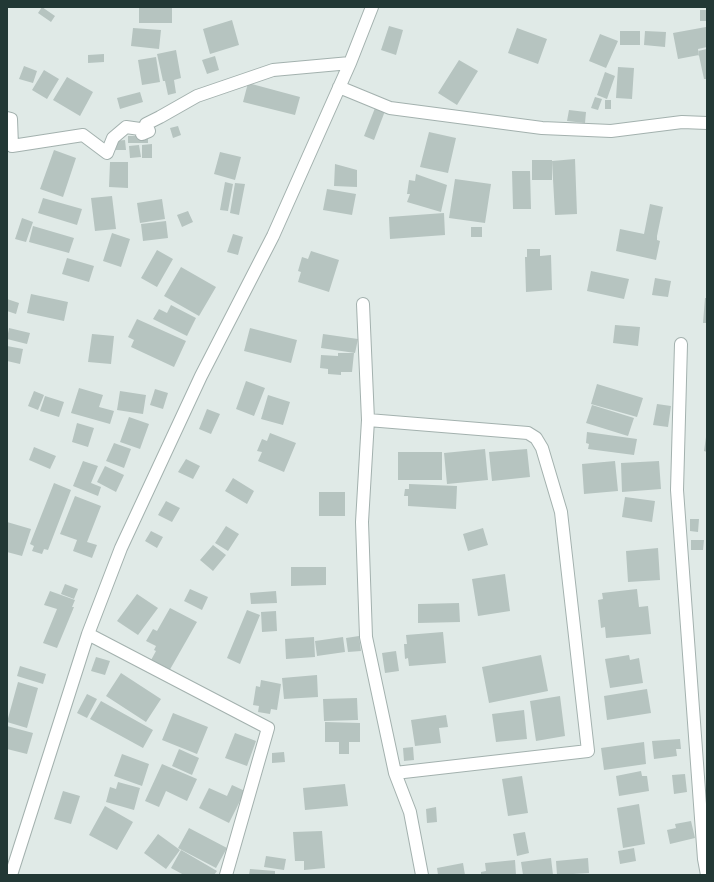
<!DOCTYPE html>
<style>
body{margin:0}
#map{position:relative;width:714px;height:882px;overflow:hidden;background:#e0eae7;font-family:"Work Sans",sans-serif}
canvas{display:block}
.frame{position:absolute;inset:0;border:8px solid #223835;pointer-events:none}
</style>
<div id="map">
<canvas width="714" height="882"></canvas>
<div class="frame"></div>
</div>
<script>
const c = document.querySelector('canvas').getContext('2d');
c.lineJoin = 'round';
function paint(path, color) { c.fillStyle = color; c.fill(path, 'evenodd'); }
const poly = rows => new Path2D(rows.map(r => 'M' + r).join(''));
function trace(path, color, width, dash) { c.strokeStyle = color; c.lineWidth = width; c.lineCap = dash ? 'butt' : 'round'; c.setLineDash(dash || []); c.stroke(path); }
const building = poly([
 [42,7,55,16,51,22,38,13],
 [139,7,172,7,172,23,139,23],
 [700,10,707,10,707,21,700,21],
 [232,20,239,45,210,54,203,29],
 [389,26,403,30,396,55,381,50],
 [706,27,707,47,698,49,699,55,678,59,673,33],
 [133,28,161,30,159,49,131,46],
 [517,28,547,39,538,64,508,53],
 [620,31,640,31,640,45,620,45],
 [645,31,666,32,665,47,644,45],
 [600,34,618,41,606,68,589,61],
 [707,49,707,79,704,79,698,51],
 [176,50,181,78,174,80,176,93,168,95,165,81,163,81,157,54],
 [104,54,104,62,88,63,88,55],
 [215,56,219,70,207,74,202,60],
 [156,57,160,82,142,85,138,60],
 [459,60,478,71,457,105,438,93],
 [24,66,37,71,33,83,19,79],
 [618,67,634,68,632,99,616,98],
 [44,70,59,79,47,99,32,90],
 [605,72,615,76,607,99,597,95],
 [67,77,93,92,80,116,53,100],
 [248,83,300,97,295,115,243,102],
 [140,92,143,102,120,109,117,98],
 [595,97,602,99,598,110,591,108],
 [605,100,611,100,611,109,605,109],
 [375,108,385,111,374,140,364,136],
 [569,110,586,112,585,123,567,121],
 [178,126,181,135,173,138,170,128],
 [429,132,456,138,448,173,420,167],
 [128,136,148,136,148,143,128,143],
 [125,140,126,150,116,150,116,141],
 [152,144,152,158,142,158,142,145],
 [139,145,141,157,130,158,129,146],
 [54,150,76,158,63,197,40,189],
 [220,152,241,157,235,180,214,174],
 [575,159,577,214,555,215,552,161],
 [532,160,552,160,552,180,532,180],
 [110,162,128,162,128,188,109,187],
 [335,164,357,170,357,187,334,186],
 [512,171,530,171,531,209,513,209],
 [416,174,447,185,441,212,407,202,410,194,407,194,409,180,415,181],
 [455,179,491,184,485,223,449,218],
 [225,182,233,184,228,211,220,210],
 [235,183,245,184,239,215,230,213],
 [327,189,356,194,352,215,323,210],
 [112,196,116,229,95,231,91,198],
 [43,198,82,209,77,225,38,213],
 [162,199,165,219,140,223,137,203],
 [650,204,663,207,657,236,657,240,660,241,656,260,616,251,620,229,644,234],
 [188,211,193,222,182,227,177,215],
 [444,213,445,235,390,239,389,217],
 [22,218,33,222,26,242,15,239],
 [166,221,168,238,143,241,141,224],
 [33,226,74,238,69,253,29,242],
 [471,227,482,227,482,237,471,237],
 [112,233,130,239,121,267,103,261],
 [233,234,243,237,238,255,227,252],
 [527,249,540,249,540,256,551,255,552,290,526,292,525,257,527,257],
 [157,250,173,259,157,287,141,278],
 [311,251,339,260,329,292,298,282,301,272,298,271,302,257,308,259],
 [67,258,94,266,89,282,62,274],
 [181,267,216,287,199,316,164,296],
 [591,271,629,279,624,299,587,291],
 [655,278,671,281,668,297,652,295],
 [31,294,68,302,64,321,27,313],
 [705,298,707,298,707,323,703,323],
 [7,299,19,303,16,314,7,311],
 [171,305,196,318,187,336,153,319,159,309,167,313],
 [137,319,186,341,174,367,131,347,134,340,128,337],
 [615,325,640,327,638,346,613,343],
 [9,328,30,333,27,344,7,339],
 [250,328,297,340,291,363,244,351],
 [92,334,114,336,111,364,88,362],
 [323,334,358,339,355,353,321,348],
 [7,346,23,349,20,364,7,361],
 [338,353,354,353,352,372,341,372,341,375,328,374,328,369,320,368,321,355,338,356],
 [246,381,265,388,254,416,236,409],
 [597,384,643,398,637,417,591,404],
 [79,388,103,395,99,407,114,411,110,424,71,413],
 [155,389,168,393,163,409,150,405],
 [34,391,44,395,38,410,28,406],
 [120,391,146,395,143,414,117,410],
 [268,395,290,402,283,425,261,419],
 [45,396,64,402,59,417,40,411],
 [657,404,671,406,668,427,653,425],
 [592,405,634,418,628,436,586,423],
 [207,409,220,414,211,434,199,429],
 [129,417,149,424,140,449,120,442],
 [77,423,94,428,88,447,72,442],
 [587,432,637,439,634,455,588,449,589,444,586,443],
 [270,433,296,443,284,472,258,461,262,452,257,451,262,439,267,441],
 [706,437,707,437,707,452,704,451],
 [114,443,131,449,124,468,106,461],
 [34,447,56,456,50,469,29,460],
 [485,449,488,480,447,484,444,453],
 [527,449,530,477,492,481,489,452],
 [398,452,442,452,442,480,398,480],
 [186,459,200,466,193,479,178,472],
 [83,461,98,466,91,483,101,487,98,496,73,486],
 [615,461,618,491,584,494,582,464],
 [659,461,661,489,622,492,621,463],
 [105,466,124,475,116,492,97,482],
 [233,478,254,491,247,504,225,491],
 [54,483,71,490,48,550,44,549,42,554,32,551,34,546,30,544],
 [409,484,457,486,456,509,408,506,408,496,404,496,405,489,409,489],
 [319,492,345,492,345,516,319,516],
 [75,496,101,506,87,542,97,545,92,558,73,551,77,540,60,534],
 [625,497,655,501,652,522,622,517],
 [166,501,180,508,172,522,158,515],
 [690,519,699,519,698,532,690,531],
 [7,522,31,529,22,556,7,552],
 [226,526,239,534,228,551,215,543],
 [483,528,488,545,468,551,463,534],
 [151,531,163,537,157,548,145,541],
 [691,540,704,540,703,550,691,550],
 [213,545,226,555,213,571,200,560],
 [658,548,660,580,628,582,626,551],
 [291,567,326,567,326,585,291,586],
 [505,574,510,611,478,616,472,579],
 [65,584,78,589,74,599,61,594],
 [190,589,208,597,202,610,184,601],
 [637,589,639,607,648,606,651,634,606,638,605,627,601,628,598,600,603,599,602,593],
 [50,591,75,600,72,607,74,607,57,648,43,643,57,609,44,605],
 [276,591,277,603,251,604,250,593],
 [137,594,158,608,138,635,117,621],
 [459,603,460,622,418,623,418,604],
 [170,608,197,622,168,673,150,662,156,651,154,650,156,646,146,641,153,629,157,631],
 [247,610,260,615,240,664,227,658],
 [276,611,277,631,262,632,261,612],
 [443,632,446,663,409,666,408,658,405,659,404,644,407,644,406,635],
 [359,636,361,651,348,652,346,638],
 [314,637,315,657,286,659,285,639],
 [343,637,345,652,317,656,315,641],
 [396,651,399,671,385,673,382,653],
 [541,655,548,691,489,703,482,667],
 [629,655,630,660,639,658,643,683,610,688,605,659],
 [96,657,110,661,105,675,91,671],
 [20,666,46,674,43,684,17,676],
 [121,673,161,699,146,722,106,696],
 [317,675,318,697,284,699,282,678],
 [261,680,281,684,277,710,271,709,270,714,258,712,259,706,253,705,256,686,260,687],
 [18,682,38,688,27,728,7,722],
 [647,689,651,713,607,720,604,696],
 [87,694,97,699,87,718,77,713],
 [560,696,565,736,536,741,530,701],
 [357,698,358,720,324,721,323,699],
 [101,701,153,730,143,748,90,719],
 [524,710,527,739,496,742,492,714],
 [173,713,208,727,197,754,162,740],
 [446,715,448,727,439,728,441,743,415,746,411,720],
 [325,722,360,723,360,742,349,742,349,754,339,754,339,742,325,742],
 [7,726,33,733,27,754,7,749],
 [235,733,256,741,247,766,225,758],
 [680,739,681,749,676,749,677,756,654,759,652,741],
 [644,742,646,764,604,770,601,748],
 [413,747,414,760,404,761,403,748],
 [179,749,199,758,192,775,172,766],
 [284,752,285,762,272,763,272,753],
 [122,754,149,764,142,786,114,776],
 [162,764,197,779,187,801,166,791,159,807,145,801],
 [641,771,642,776,647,776,649,791,619,796,616,776],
 [685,774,687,792,674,794,672,775],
 [522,776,528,813,508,816,502,779],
 [118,782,140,788,134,810,106,802,110,787,116,789],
 [345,784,348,806,305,810,303,788],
 [232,785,245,791,229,823,199,808,209,788,227,796],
 [63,791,80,796,71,824,54,819],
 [639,804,645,844,623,848,617,808],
 [105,806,133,822,117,850,89,835],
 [436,807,437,822,427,823,426,809],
 [691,821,695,838,670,844,667,830,676,828,675,824],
 [189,828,227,848,216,868,178,848],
 [322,831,325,868,304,870,304,861,295,861,293,832],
 [525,832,529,853,517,856,513,834],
 [158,834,180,850,166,869,144,853],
 [634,848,636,861,620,864,618,851],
 [181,850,217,871,214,875,184,875,171,868],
 [266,856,286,859,284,870,264,867],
 [551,858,553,875,523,875,521,862],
 [588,858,589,873,557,875,556,861],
 [515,860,516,875,481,875,481,872,486,871,485,863],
 [463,863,465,875,438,875,437,868],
 [250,869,275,871,275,875,249,875]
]);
const minor = poly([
 [339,87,390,108,542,128,611,131,682,122,707,123],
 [7,118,11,119,12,146,83,135,107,153,113,138,126,127,140,129,142,134,149,131,146,124,160,117,197,96,273,70,350,63],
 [363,304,368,420,362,522,366,637,395,773,410,812,422,875],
 [681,344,677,490,704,859,707,875],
 [368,420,528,433,536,438,542,448,561,512,588,751,395,773],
 [88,634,268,728,226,875],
 [11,875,88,634,121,548,201,376,273,236,350,63,372,7]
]);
paint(building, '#b6c4c0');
trace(minor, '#a3b1ae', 14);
trace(minor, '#fff', 12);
</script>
